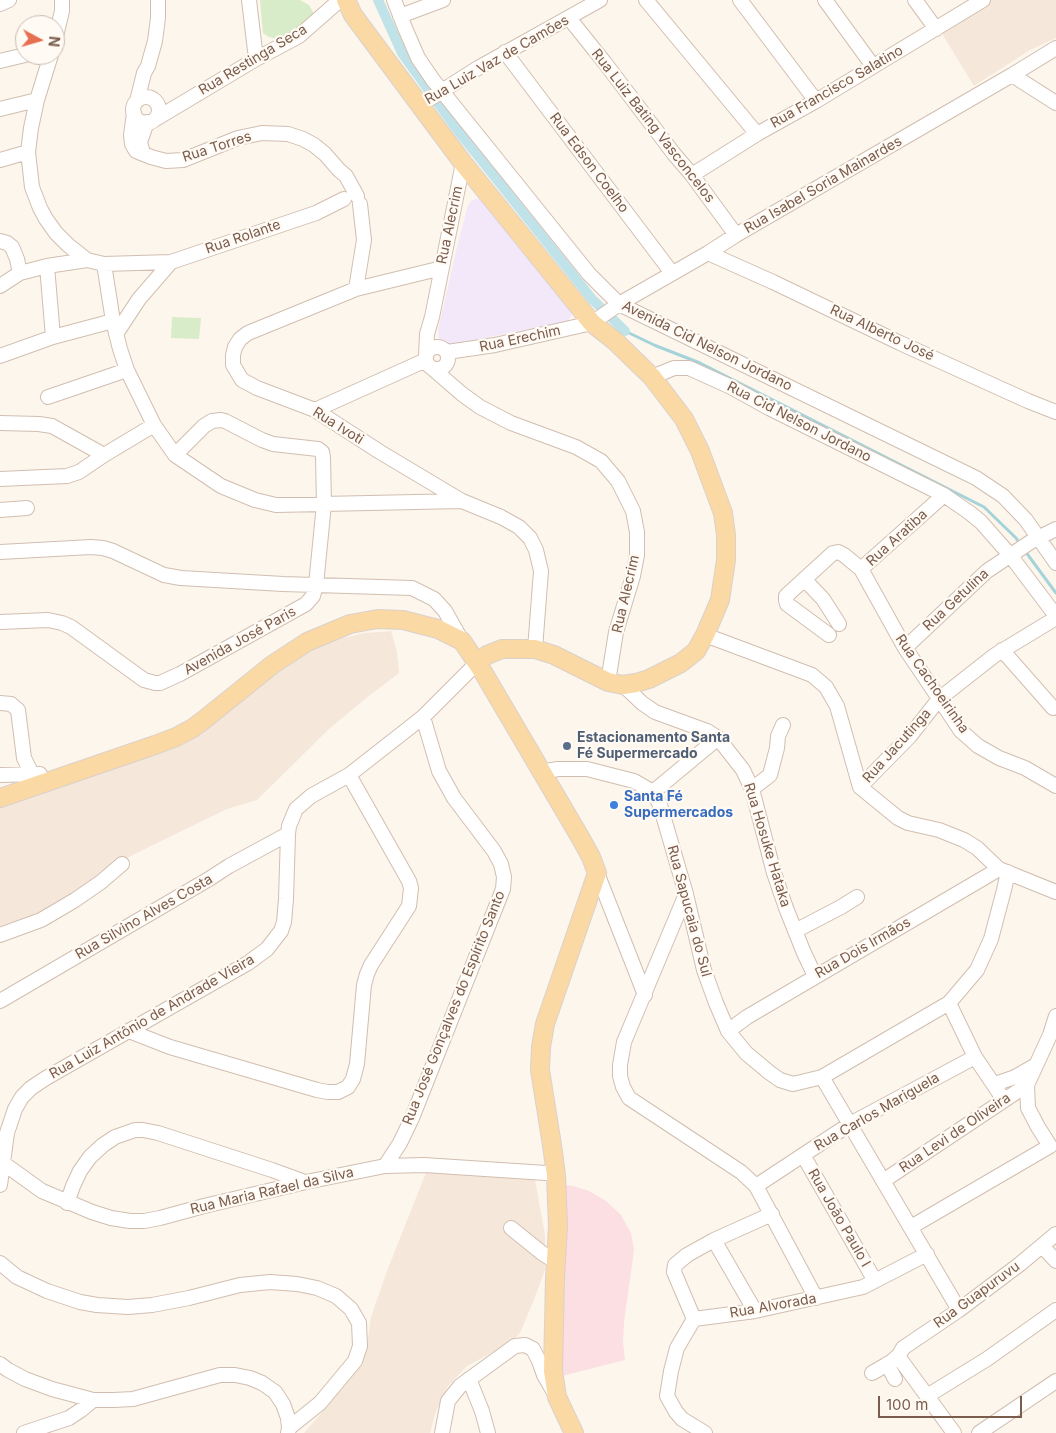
<!DOCTYPE html>
<meta charset="utf-8">
<style>
body{margin:0}
#map{position:relative;width:1056px;height:1433px;overflow:hidden;background:#fdf6ec;font-family:Inter,sans-serif}
canvas{display:block}
.north{position:absolute;left:15px;top:15px;width:50px;height:50px;box-sizing:border-box;background:#fffaf3;border:1px solid #cabbb1;border-radius:50%;rotate:96deg;font-size:14px;font-weight:700;line-height:20px;text-align:center;color:#7a5c4d}
.north::after{content:'';display:block;margin:auto;width:18px;height:22px;background:#e76f51;clip-path:polygon(50% 0,100% 100%,50% 72%,0 100%)}
.scale{position:absolute;left:878px;top:1396px;width:144px;height:22px;box-sizing:border-box;border:2px solid #7a5c4d;border-top:0;padding-left:6px;font-size:15px;line-height:18px;white-space:nowrap;color:#7a5c4d;-webkit-text-stroke:4px #fffaf3;paint-order:stroke}
</style>
<div id="map">
<canvas width="1056" height="1433"></canvas>
<div class="north">N</div>
<div class="scale">100 m</div>
</div>
<script>
const c = document.querySelector('canvas').getContext('2d');
c.lineJoin = 'round';
function paint(path, color) { c.fillStyle = color; c.fill(path, 'evenodd'); }
const poly = rows => new Path2D(rows.map(r => 'M' + r).join(''));
function trace(path, color, width, dash) { c.strokeStyle = color; c.lineWidth = width; c.lineCap = dash ? 'butt' : 'round'; c.setLineDash(dash || []); c.stroke(path); }
function write(font, color, halo, rows, align = 'center') {
  c.font = font + ' Inter,sans-serif'; c.lineWidth = 4.5; c.setLineDash([]); c.textBaseline = 'middle'; c.strokeStyle = halo; c.fillStyle = color; for (const [text, x, y, turn = 0] of rows) {
    c.save(); c.translate(x, y); c.rotate((+turn || 0) * Math.PI / 180); c.textAlign = isNaN(turn) ? turn : align; if (halo) c.strokeText(text, 0, 0); c.fillText(text, 0, 0); c.restore();
  }
}
const residential = poly([
 [989,0,1056,0,1056,38,1030,50,974,86,941,32],
 [391,631,397,652,399,673,365,699,329,729,257,800,227,809,153,845,101,871,74,896,37,916,0,929,0,807,166,748,218,720,272,677,322,643,365,633],
 [427,1170,535,1180,545,1235,545,1270,533,1302,520,1333,510,1343,467,1366,448,1386,436,1411,430,1433,304,1433,323,1411,359,1364,367,1344,371,1317,387,1271]
]);
const education = poly([
 [475,199,481,199,485,203,572,311,571,316,568,321,455,344,447,344,443,343,439,338,438,330,457,247,468,205,471,201]
]);
const medical = poly([
 [564,1185,573,1186,589,1191,606,1201,621,1215,631,1233,634,1250,624,1322,623,1342,625,1360,562,1376,561,1359]
]);
const green = poly([
 [260,0,300,0,309,5,313,12,313,19,308,24,278,39,269,37,263,33],
 [172,317,201,318,199,339,171,338]
]);
const stream = poly([
 [625,331,654,345,700,363,984,507,1016,538,1020,544],
 [1025,551,1056,593]
]);
const canal = poly([
 [378,0,402,53,459,132,592,299,625,331]
]);
const minor = poly([
 [249,0,256,59],
 [394,0,405,28,418,58,433,80,589,274,619,304,976,478,1003,496,1026,520,1056,563],
 [646,0,757,134],
 [740,0,816,101],
 [825,0,873,66],
 [915,0,936,29],
 [0,4,9,0],
 [400,16,443,0],
 [569,18,605,63,674,154,692,175,736,235],
 [55,40,62,11,62,0],
 [505,52,672,273],
 [51,55,37,100,31,128,28,152,32,187,40,208,46,219,56,233,68,245,87,260,104,264,171,262,316,213,344,199],
 [0,61,25,55],
 [1012,75,1056,103],
 '133 110a13 13 0 1 1 26 0a13 13 0 1 1-26 0Z',
 [137,101,144,73,148,66,155,41,158,18,158,0],
 [420,105,478,68,600,0],
 [0,109,37,100],
 [134,113,131,135,132,144,136,151,151,157,166,161,183,160,238,138,262,133,288,134,303,139,314,145,325,154,339,170,346,176,357,196],
 [154,120,256,59,299,36,340,0],
 [143,153,140,142,147,122],
 [0,160,28,152],
 [692,175,757,134,816,101,983,0],
 [0,241,7,243,12,247,17,259,20,273],
 [708,253,773,282,900,343,1028,401,1056,412],
 [104,264,113,321,120,349,127,370,154,425,175,455,221,486,255,500,276,505,462,501],
 [47,266,53,337],
 [442,268,356,289,248,333,240,339,235,347,233,355,233,365,242,380,257,388,315,410,380,452,462,501,501,517,519,527,530,538,536,550,541,571,535,649],
 [0,286,20,273,47,266,87,260],
 [356,289,364,240,360,204],
 [116,334,139,299,171,262],
 '426 358a11 11 0 1 1 22 0a11 11 0 1 1-22 0Z',
 [447,352,495,345,592,323,619,304,708,253,736,235,1012,75,1056,48],
 [0,356,53,337,113,321],
 [426,356,427,334,432,317,463,163],
 [432,368,462,394,480,407,511,423,576,447,601,461,618,481,633,511,637,532,637,555,633,576,616,632,608,682],
 [652,377,674,368,689,368,731,387,769,408,944,495,970,513,981,522,1010,555,1056,616],
 [48,397,127,370],
 [315,410,426,360],
 [0,423,39,424,52,426,104,455],
 [0,479,67,476,79,472,104,455,154,425],
 [0,510,27,508],
 [0,552,91,547,103,548,113,551,164,575,181,578,283,584,412,588,434,599,445,611,462,641],
 [861,569,944,495],
 [804,579,823,599,839,624],
 [0,622,48,620,62,623,71,627,144,680,155,683,160,683,180,674,306,604,313,596,316,585,324,504,323,457,322,452,318,449,273,444,262,440,225,421,221,420,212,421,204,426,175,455],
 [705,635,812,675,826,687,837,706,860,787,898,818,908,823,939,830,964,840,977,848,999,869,1056,892],
 [829,635,787,604,786,600,786,596,833,553,838,552,844,555,861,569,905,648,961,731,978,746,999,758,1025,768,1056,786],
 [905,648,987,571,1032,541,1056,529],
 [1002,650,1053,708],
 [623,685,642,703,655,712,707,731,718,738,743,770,752,789,774,873,786,908,804,953,815,976],
 [0,703,11,704,18,710,24,758,32,774],
 [541,772,558,769,587,769,634,781,653,792,660,805,686,894,704,970,716,1003,728,1031,746,1053,770,1073,780,1080,793,1084,822,1077,949,1003,977,970,991,939,1004,890,1008,872],
 [0,775,40,774],
 [860,787,910,736,939,699,995,655,1056,618],
 [752,789,770,775,777,748,778,736,783,725],
 [653,792,718,738],
 [597,873,645,995],
 [686,894,624,1042,620,1065,620,1076,623,1087,629,1098,741,1172,756,1186,816,1298],
 [795,931,841,907,857,897],
 [0,935,41,920,53,913,75,900,101,882,122,864],
 [0,1001,209,879,229,866,288,834],
 [949,1003,975,1057,1004,1100],
 [129,1031,170,1047,317,1090,328,1092,338,1092,348,1087,353,1079,357,1064,364,985,367,974,371,965,409,906,411,888,409,881,349,775],
 [728,1031,747,1017,999,869],
 [822,1077,959,1310],
 [995,1084,1015,1077,1036,1065],
 [1050,1146,1038,1127,1028,1108,1027,1085,1050,1035,1056,1016],
 [803,1155,875,1281],
 [3,1163,42,1191,92,1212,111,1218,130,1221,144,1221,160,1218,204,1206,306,1182,385,1166,424,1165,546,1173,556,1175],
 [385,1166,400,1143,412,1118,503,889,504,877,501,864,494,851,454,798,439,771,423,717],
 [883,1181,1027,1085],
 [0,1185,7,1133,15,1109,22,1097,31,1088,46,1078,248,963,267,949,281,931,284,922,286,899,288,834,289,826,296,809,311,796,349,775,423,717,477,663],
 [756,1186,850,1124,975,1057],
 [67,1203,73,1186,80,1171,90,1157,103,1145,115,1137,135,1130,143,1130,158,1133,272,1170,305,1182],
 [911,1227,1050,1146],
 [511,1228,542,1253,556,1262],
 [714,1240,755,1311],
 [1042,1246,1056,1261],
 [0,1263,17,1277,47,1291,80,1302,97,1305,128,1307,152,1305,189,1298,240,1285,270,1282,297,1284,317,1288,336,1296,351,1309,359,1323,360,1346,355,1361,320,1403,289,1428],
 [694,1319,674,1272,675,1265,687,1255,714,1240,772,1214],
 [899,1355,900,1359,954,1433],
 [0,1364,8,1370,25,1379,52,1389,93,1400,114,1400,133,1399,220,1375,235,1375,250,1378,262,1383,275,1392,283,1404,288,1418,289,1428,288,1433],
 [887,1364,895,1379],
 [872,1373,891,1362,899,1355,903,1348,959,1310,1020,1264,1056,1234],
 [469,1379,482,1411,488,1433],
 [927,1396,987,1359,1056,1310],
 [24,1433,69,1418,81,1410,93,1400],
 [442,1433,448,1401,460,1386,515,1346,525,1345,533,1349,539,1361,544,1375,555,1394],
 [705,1433,682,1419,676,1412,667,1396,671,1371,677,1348,694,1319,755,1311,863,1287,927,1254],
 [979,1433,1056,1381]
]);
const major = poly([
 [346,0,353,15,463,163,592,323,615,341,652,377,684,419,700,451,723,513,726,535,726,560,720,600,705,635,696,651,681,663,649,679,636,683,623,685,608,682,554,655,535,649,502,649,487,655,477,663],
 [0,798,155,745,176,737,193,728,205,719,272,665,307,642,350,624,378,619,403,620,438,629,462,641,483,672,580,837,591,857,597,873,545,1024,541,1047,540,1070,552,1145,556,1175,558,1226,555,1279,553,1371,557,1397,574,1433]
]);
const markers = [
 [567,746,5,"#5c6f8a"],
 [614,805,5,"#3f7fe0"]
];
const streetNames = [
 ["Rua Restinga Seca",253,60,-31],
 ["Rua Luiz Vaz de Camões",497,60,-30],
 ["Rua Francisco Salatino",837,87,-30],
 ["Rua Luiz Bating Vasconcelos",653,126,52],
 ["Rua Torres",217,147,-18],
 ["Rua Edson Coelho",589,163,53],
 ["Rua Isabel Soria Mainardes",823,185,-30],
 ["Rua Alecrim",450,225,-78],
 ["Rua Rolante",243,237,-19],
 ["Rua Alberto José",882,333,25],
 ["Rua Erechim",520,339,-12],
 ["Avenida Cid Nelson Jordano",707,346,26],
 ["Rua Cid Nelson Jordano",799,422,27],
 ["Rua Ivoti",338,426,32],
 ["Rua Aratiba",897,538,-42],
 ["Rua Alecrim",626,594,-77],
 ["Rua Getulina",956,600,-43],
 ["Avenida José Paris",240,641,-29],
 ["Rua Cachoeirinha",932,684,55],
 ["Rua Jacutinga",897,746,-48],
 ["Rua Hosuke Hataka",767,845,73],
 ["Rua Sapucaia do Sul",689,911,75],
 ["Rua Silvino Alves Costa",144,917,-30],
 ["Rua Dois Irmãos",863,948,-30],
 ["Rua José Gonçalves do Espírito Santo",454,1008,-68],
 ["Rua Luiz Antônio de Andrade Vieira",152,1017,-30],
 ["Rua Carlos Mariguela",877,1112,-30],
 ["Rua Levi de Oliveira",955,1133,-34],
 ["Rua Maria Rafael da Silva",272,1191,-13],
 ["Rua João Paulo I",839,1218,60],
 ["Rua Guapuruvu",977,1295,-36],
 ["Rua Alvorada",773,1306,-10]
];
const serviceNames = [
 ["Estacionamento Santa",577,738],
 ["Fé Supermercado",577,754]
];
const shopNames = [
 ["Santa Fé",624,797],
 ["Supermercados",624,813]
];
paint(residential, '#f5e8da');
paint(education, '#f3e8fa');
paint(medical, '#fbdfe3');
paint(green, '#d8ecc9');
trace(stream, '#a5d3da', 3);
trace(canal, '#bfe3e8', 10);
trace(minor, '#d1beb0', 16);
trace(major, '#dad1cd', 20);
trace(minor, '#fff', 14);
trace(major, '#fbd9a5', 18);
for (const [x, y, r, color] of markers) { const dot = new Path2D(); dot.arc(x, y, r, 0, 2 * Math.PI); c.fillStyle = color; c.fill(dot); trace(dot, '#fffaf3', 2); }
write('14px', '#7a5c4d', '#fffaf3', streetNames);
write('bold 14px', '#4e5e75', '#fffaf3', serviceNames, 'left');
write('bold 14px', '#366cbe', '#fffaf3', shopNames, 'left');
</script>
